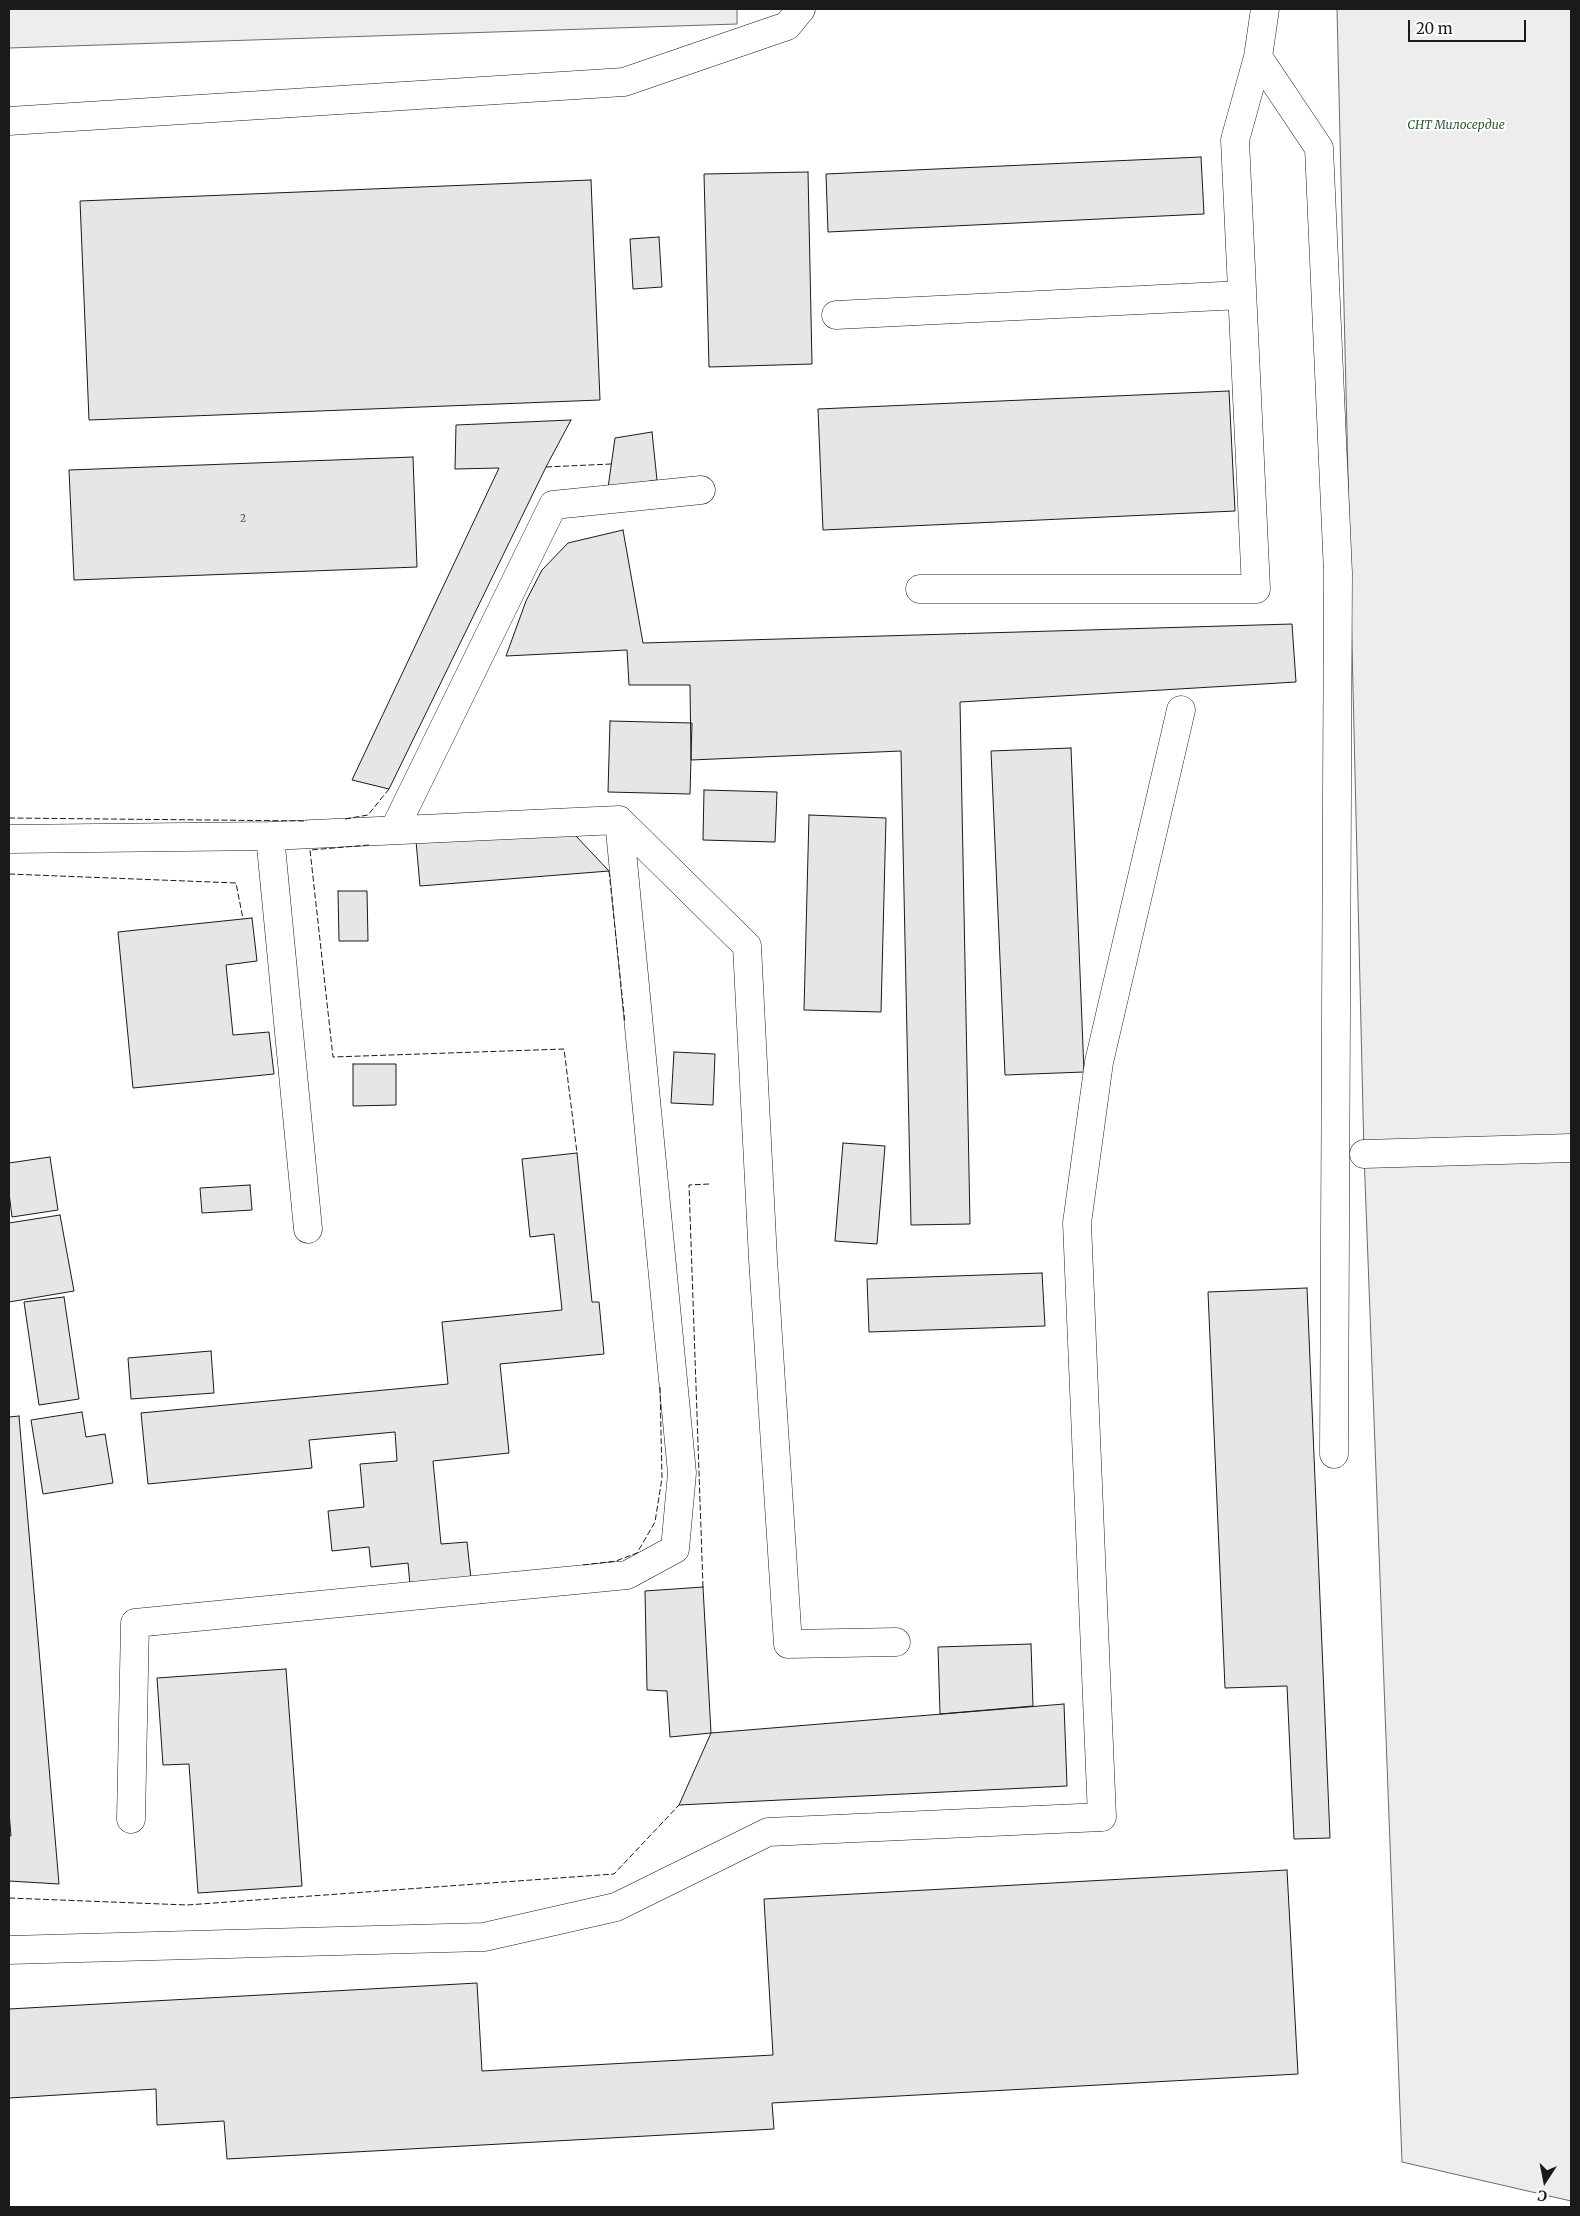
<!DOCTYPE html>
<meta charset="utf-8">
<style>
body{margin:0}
#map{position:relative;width:1580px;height:2216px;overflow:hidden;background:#fff;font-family:Merriweather,serif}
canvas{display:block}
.frame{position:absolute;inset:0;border:10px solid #1a1a1a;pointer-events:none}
.north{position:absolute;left:1520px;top:2156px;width:50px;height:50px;-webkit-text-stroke:4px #fff;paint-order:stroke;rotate:191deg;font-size:14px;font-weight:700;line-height:20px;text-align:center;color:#1a1a1a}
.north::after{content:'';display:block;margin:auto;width:18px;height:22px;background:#1a1a1a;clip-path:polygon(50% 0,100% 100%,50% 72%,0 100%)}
.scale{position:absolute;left:1408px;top:20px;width:118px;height:22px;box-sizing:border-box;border:2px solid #1a1a1a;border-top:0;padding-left:6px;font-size:15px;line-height:18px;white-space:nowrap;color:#1a1a1a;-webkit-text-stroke:4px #fff;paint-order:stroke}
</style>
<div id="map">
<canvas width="1580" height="2216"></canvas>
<div class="frame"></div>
<div class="north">С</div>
<div class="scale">20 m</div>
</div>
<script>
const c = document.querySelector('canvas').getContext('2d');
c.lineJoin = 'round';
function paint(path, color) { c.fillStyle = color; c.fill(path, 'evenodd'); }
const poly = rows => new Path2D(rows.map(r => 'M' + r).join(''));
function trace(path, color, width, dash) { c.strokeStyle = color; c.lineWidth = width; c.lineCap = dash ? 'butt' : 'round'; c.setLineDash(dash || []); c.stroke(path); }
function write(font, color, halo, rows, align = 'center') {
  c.font = font + ' Merriweather,serif'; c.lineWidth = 4; c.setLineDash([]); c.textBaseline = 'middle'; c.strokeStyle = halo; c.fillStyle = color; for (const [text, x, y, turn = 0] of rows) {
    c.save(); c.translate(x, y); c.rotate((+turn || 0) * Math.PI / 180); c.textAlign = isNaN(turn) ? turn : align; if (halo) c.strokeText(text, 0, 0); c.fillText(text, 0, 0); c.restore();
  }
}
const built = poly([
 [9,9,737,9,737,24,9,48,9,9],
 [1337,9,1571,9,1571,2201,1402,2162,1364,1154,1337,9]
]);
const building = poly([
 [1201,157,1204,214,828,232,826,174,1201,157],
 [808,172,812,364,709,367,704,174,808,172],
 [591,180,600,400,89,420,80,201,591,180],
 [659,237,662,287,633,289,630,239,659,237],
 [1229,391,1235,511,823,530,818,409,1229,391],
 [571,420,546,467,389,789,352,780,499,468,455,469,456,425,571,420],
 [652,432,657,480,608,488,615,438,652,432],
 [413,457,417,567,74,580,69,470,413,457],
 [623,530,643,643,1292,624,1296,682,960,702,970,1224,911,1225,901,751,691,760,690,685,629,685,627,650,506,656,526,601,542,570,568,543,623,530],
 [610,721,692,723,690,794,608,792,610,721],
 [1071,748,1084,1072,1005,1075,991,751,1071,748],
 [704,790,777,792,775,842,703,840,704,790],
 [809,815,886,818,881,1012,804,1010,809,815],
 [575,835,609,871,420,886,416,841,575,835],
 [338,891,367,891,368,941,339,941,338,891],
 [252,918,257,961,226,965,233,1035,269,1032,274,1074,133,1088,118,932,252,918],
 [674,1052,715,1054,713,1105,671,1103,674,1052],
 [353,1064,396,1064,396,1105,353,1106,353,1064],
 [843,1143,885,1146,877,1244,835,1241,843,1143],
 [577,1153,592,1302,599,1302,604,1354,500,1364,509,1453,433,1461,441,1544,467,1542,471,1579,410,1585,408,1563,371,1567,369,1547,332,1551,328,1511,364,1507,360,1464,397,1461,395,1432,309,1440,312,1468,148,1484,141,1413,448,1384,442,1322,562,1310,554,1234,530,1237,522,1159,577,1153],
 [50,1157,58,1210,12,1217,9,1193,9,1163,50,1157],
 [250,1185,252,1210,202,1213,200,1188,250,1185],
 [60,1215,74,1291,9,1302,9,1223,60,1215],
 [1042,1273,1045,1326,869,1332,867,1279,1042,1273],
 [1307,1288,1330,1838,1294,1839,1287,1686,1225,1688,1208,1292,1307,1288],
 [64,1297,79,1399,39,1405,24,1302,64,1297],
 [211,1351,214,1393,131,1399,128,1358,211,1351],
 [82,1412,86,1437,105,1434,113,1483,43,1494,31,1420,82,1412],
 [19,1416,59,1884,9,1881,9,1836,11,1836,9,1812,9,1417,19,1416],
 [703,1587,711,1733,670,1737,667,1691,647,1690,645,1591,703,1587],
 [1031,1644,1033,1706,940,1714,938,1647,1031,1644],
 [286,1669,302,1886,198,1893,189,1764,163,1765,157,1678,286,1669],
 [1064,1704,1067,1786,679,1805,711,1733,1064,1704],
 [1287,1870,1298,2074,772,2103,774,2129,227,2159,224,2121,157,2125,156,2089,9,2098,9,2009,477,1983,482,2071,773,2055,764,1899,1287,1870]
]);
const minor = poly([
 [1265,9,1258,57,1319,148,1338,573,1334,1454],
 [9,121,624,82,787,26,801,9],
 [836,315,1242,295],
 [920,589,1256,589,1235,140,1258,57],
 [394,830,553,505,701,490],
 [270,836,619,820,747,946,763,1259,788,1644,896,1642],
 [9,839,270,836,308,1229],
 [1364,1154,1571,1148],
 [131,1819,135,1623,627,1575,675,1549,682,1473,619,820],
 [9,1950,484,1937,616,1907,768,1832,1102,1817,1077,1223,1099,1062,1181,710]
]);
const fence = poly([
 [546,467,611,464],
 [9,818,307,821],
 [345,819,368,815,389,789],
 [369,845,310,850,333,1057,564,1049,577,1153],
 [609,871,625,1023],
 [9,874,236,883,243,919],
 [583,1565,616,1561,637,1553,655,1522,662,1478,660,1386],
 [703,1587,689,1185,709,1184],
 [9,1898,187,1905,614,1874,679,1805]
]);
const numberNames = [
 ["2",243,519]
];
const parkNames = [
 ["СНТ Милосердие",1456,126]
];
paint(built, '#ededed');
trace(built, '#6a6a6a', 1);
paint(building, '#e6e6e6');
trace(building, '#1a1a1a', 1);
trace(minor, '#1a1a1a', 29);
trace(minor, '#fff', 28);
trace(fence, '#1a1a1a', 1, [6, 2.5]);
write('10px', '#4d4d4d', null, numberNames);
write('italic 12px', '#2b5a34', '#fff', parkNames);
</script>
